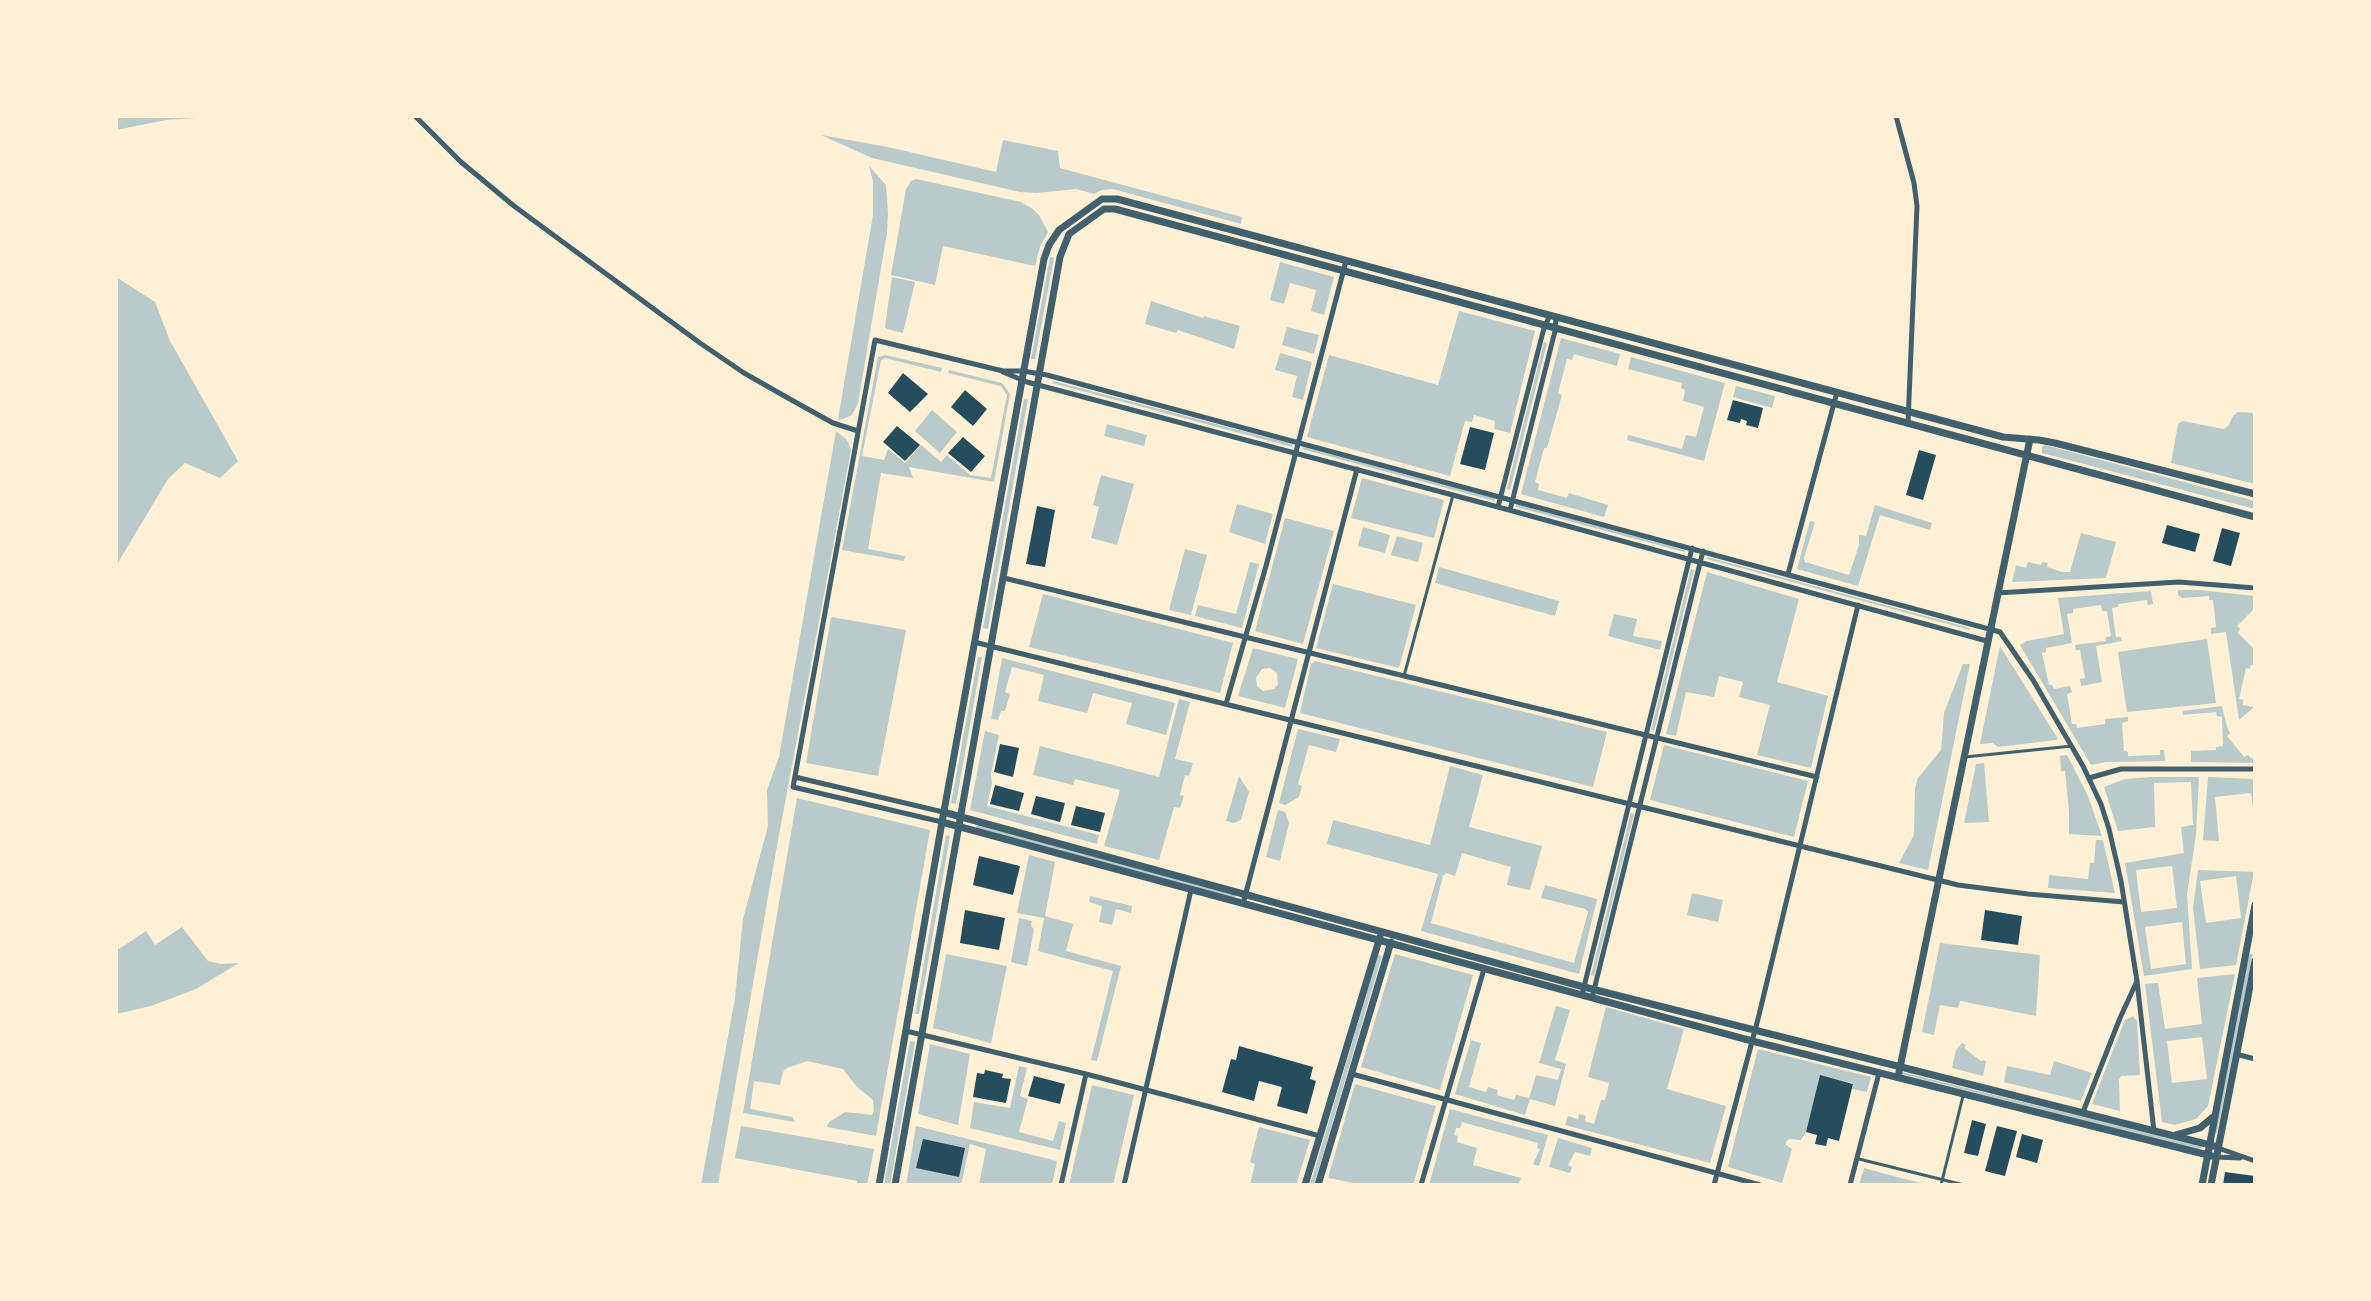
<!DOCTYPE html>
<style>
body{margin:0}
#map{position:relative;width:2371px;height:1301px;overflow:hidden;background:#fdf0d5;font-family:Karla,sans-serif}
canvas{display:block}
.frame{position:absolute;inset:0;border:118px solid #fdf0d5;pointer-events:none}
</style>
<div id="map">
<canvas width="2371" height="1301"></canvas>
<div class="frame"></div>
</div>
<script>
const c = document.querySelector('canvas').getContext('2d');
c.lineJoin = 'round';
function paint(path, color) { c.fillStyle = color; c.fill(path, 'evenodd'); }
const poly = rows => new Path2D(rows.map(r => 'M' + r).join(''));
function trace(path, color, width, dash) { c.strokeStyle = color; c.lineWidth = width; c.lineCap = dash ? 'butt' : 'round'; c.setLineDash(dash || []); c.stroke(path); }
const green = poly([
 [116,116,227,116,166,120,116,130],
 [821,135,888,147,996,172,1003,140,1058,151,1060,168,1242,217,1241,224,1113,189,1102,190,1094,194,1076,189,1037,193,1020,192,872,158],
 [869,166,886,185,888,213,887,233,858,403,852,415,840,420,838,419,873,215,873,181],
 [916,179,1021,202,1033,209,1039,215,1048,232,1040,247,1035,266,943,246,935,285,891,275,906,189,911,181],
 [1050,257,1054,258,1035,359,1031,359],
 [1280,262,1334,277,1324,315,1311,311,1316,290,1290,283,1284,304,1270,300],
 [116,277,155,302,170,341,238,461,220,478,185,463,168,479,116,566],
 [892,277,915,282,903,333,887,329,885,327],
 [1151,301,1203,318,1204,316,1240,326,1234,349,1178,330,1176,333,1145,324],
 [1459,311,1535,331,1510,433,1494,429,1495,421,1474,415,1472,422,1465,421,1450,476,1307,437,1329,355,1438,385],
 [1287,327,1319,335,1314,354,1282,345],
 [1561,338,1620,354,1617,366,1574,354,1572,360,1567,359,1558,393,1562,395,1547,448,1544,448,1535,482,1539,484,1538,490,1567,498,1569,493,1608,505,1604,517,1521,494],
 [1544,342,1547,343,1510,490,1507,489],
 [1280,353,1312,362,1303,400,1292,397,1297,376,1275,370],
 [885,355,942,368,941,372,885,358,881,360,862,456,884,460,888,449,905,463,921,445,941,462,947,455,970,475,991,478,1007,395,1001,386,948,373,949,370,1002,383,1010,394,994,482,909,467,913,478,881,473,868,549,905,556,904,561,842,550,878,357],
 [1631,357,1725,383,1704,461,1627,440,1628,435,1682,449,1686,435,1696,437,1704,407,1683,401,1685,390,1681,388,1682,383,1628,369],
 [1053,381,1292,444,1292,447,1052,383],
 [1736,386,1775,396,1772,408,1733,397],
 [1024,399,1028,399,988,629,983,628],
 [932,410,957,432,940,453,915,431],
 [2238,412,2255,413,2255,484,2171,463,2178,424,2182,421,2224,429,2229,425,2233,416],
 [1107,424,1147,435,1144,446,1104,436],
 [836,431,847,440,851,450,776,851,718,1185,701,1185,735,998,743,919,768,826,767,790,779,757],
 [2045,445,2255,501,2255,509,2042,453,2042,447],
 [1303,447,1495,498,1494,501,1302,449],
 [1101,475,1134,484,1117,545,1091,538,1099,507,1093,505],
 [1362,478,1444,500,1434,538,1351,518],
 [1237,504,1273,514,1265,544,1229,532],
 [1516,504,1685,550,1684,552,1516,507],
 [1875,505,1932,523,1930,530,1880,515,1858,586,1797,569,1810,521,1815,522,1804,558,1805,562,1849,575,1859,545,1859,535,1866,536],
 [1285,518,1334,531,1303,644,1255,631],
 [1363,527,1390,535,1385,553,1358,546],
 [2081,533,2116,542,2106,578,2012,582,2016,565,2026,568,2028,562,2041,565,2042,562,2048,563,2047,567,2062,572,2070,572],
 [1397,536,1423,543,1418,562,1391,555],
 [1185,549,1207,555,1191,615,1169,610],
 [1707,557,1970,628,1970,630,1707,559],
 [1250,562,1259,564,1242,628,1195,616,1198,605,1236,614],
 [1439,567,1559,601,1555,616,1435,583],
 [1691,569,1694,570,1654,731,1651,730],
 [1707,572,1799,599,1777,682,1828,696,1811,768,1757,755,1770,705,1739,697,1743,682,1719,676,1714,697,1686,692,1676,736,1666,734],
 [1333,584,1416,605,1399,668,1316,648],
 [2178,590,2199,590,2255,596,2255,608,2237,626,2240,629,2238,633,2255,650,2255,665,2251,665,2250,669,2246,668,2239,699,2243,700,2243,705,2254,707,2239,720,2226,632,2211,634,2211,628,2216,627,2213,600,2209,600,2209,596,2182,598,2178,595],
 [2151,591,2153,604,2148,605,2147,600,2118,604,2118,607,2112,608,2116,637,2121,637,2122,641,2096,646,2102,682,2081,686,2080,679,2085,678,2080,650,2076,650,2075,645,2106,641,2106,637,2111,636,2107,611,2102,611,2101,605,2073,609,2073,613,2067,614,2072,643,2046,648,2046,652,2042,653,2049,685,2052,685,2054,689,2070,686,2072,692,2067,694,2072,724,2076,724,2077,728,2105,724,2105,719,2128,717,2128,721,2122,723,2124,751,2128,752,2128,756,2160,755,2160,750,2164,750,2165,761,2106,762,2091,765,2020,645,2027,641,2064,634,2058,598],
 [1043,594,1233,643,1220,693,1029,647],
 [1614,614,1637,619,1633,636,1662,641,1660,650,1608,636],
 [831,617,906,630,878,776,806,763],
 [2207,639,2216,703,2127,712,2118,652],
 [2000,646,2058,739,2056,740,1998,747,1993,743,1980,744],
 [1253,648,1298,659,1285,708,1238,696],
 [1270,668,1277,673,1278,684,1274,689,1263,691,1257,686,1256,678,1262,669],
 [978,657,982,657,956,804,951,803],
 [1002,658,1175,703,1166,735,1126,724,1132,703,1093,693,1087,713,1038,701,1044,675,1012,667,1005,692,1010,694,1005,711,1001,711,998,720,991,719],
 [1315,661,1607,732,1593,787,1300,713,1311,664],
 [1963,664,1970,664,1928,870,1899,863,1914,835,1915,788,1918,778,1941,750,1944,713],
 [1179,699,1190,702,1175,759,1193,763,1189,776,1185,775,1180,795,1184,796,1180,808,1174,807,1159,860,1104,846,1120,790,1075,779,1073,785,1033,775,1040,746,1159,777],
 [2222,706,2227,727,2230,733,2227,736,2244,757,2248,755,2252,759,2255,756,2255,763,2191,762,2191,751,2216,750,2216,747,2223,746,2222,717,2217,716,2216,712,2183,715,2183,711],
 [1298,729,1340,739,1336,752,1309,745,1298,784,1302,786,1299,797,1285,805,1279,803],
 [985,731,999,735,991,774,992,783,987,806,1099,835,1097,844,970,810],
 [1664,745,1808,781,1794,837,1650,800],
 [2067,755,2088,796,2102,836,2069,834,2069,811,2065,771,2061,771,2060,756],
 [1984,763,1989,822,1964,823,1976,764],
 [1450,766,1483,775,1469,827,1542,846,1530,890,1507,885,1511,867,1462,853,1455,876,1446,873,1443,876,1431,923,1574,963,1588,912,1585,909,1541,898,1545,885,1597,899,1579,974,1421,931,1438,874,1327,844,1333,820,1430,845],
 [1239,776,1249,792,1241,820,1234,823,1226,821],
 [2151,777,2199,777,2196,835,2187,894,2192,969,2144,976,2125,863,2184,853,2181,827,2193,825,2191,782,2154,783,2155,827,2118,831,2104,787,2125,779],
 [2172,866,2177,908,2141,912,2136,870],
 [2182,922,2186,964,2151,969,2145,927],
 [2208,777,2255,779,2255,822,2251,793,2215,797,2219,841,2203,840],
 [797,798,930,830,876,1136,827,1127,829,1122,845,1112,872,1115,874,1111,873,1100,856,1086,843,1069,807,1061,787,1068,783,1072,780,1085,754,1081,750,1109,792,1117,795,1122,743,1113],
 [1278,810,1285,812,1289,823,1280,861,1266,857],
 [1631,813,1634,814,1594,976,1591,975],
 [977,824,1236,895,1235,898,976,828],
 [946,835,950,836,919,1014,915,1014],
 [2096,840,2103,840,2115,893,2048,888,2049,875,2088,879,2090,863,2094,863],
 [1029,855,1055,862,1045,916,1073,924,1066,951,1121,966,1097,1061,1091,1060,1113,971,1038,951,1044,918,1017,913],
 [2198,870,2254,872,2236,965,2200,969,2193,908],
 [2236,876,2241,918,2206,923,2200,881],
 [1692,893,1723,900,1718,922,1687,915],
 [1090,896,1132,906,1131,913,1116,909,1112,925,1099,922,1102,906,1089,902],
 [1019,918,1032,921,1031,926,1034,929,1027,966,1011,962],
 [182,927,208,961,221,964,239,963,196,989,151,1006,116,1014,116,945,119,949,146,931,155,945],
 [1940,943,2040,955,2036,1016,1960,1001,1958,1008,1940,1005,1934,1035,1922,1032],
 [946,954,1007,966,991,1043,933,1028],
 [1395,954,1473,975,1440,1090,1361,1067],
 [2249,954,2253,954,2217,1133,2214,1132],
 [1378,955,1382,956,1314,1185,1310,1185],
 [2235,974,2208,1106,2196,1119,2175,1125,2162,1122,2145,984,2158,983,2165,1029,2202,1024,2197,978],
 [2202,1037,2207,1079,2172,1083,2167,1041],
 [1556,1006,1570,1010,1555,1060,1566,1064,1555,1106,1530,1099,1525,1115,1455,1094,1471,1040,1481,1043,1469,1087,1486,1092,1488,1087,1498,1090,1497,1095,1514,1100,1516,1095,1529,1098,1536,1075,1558,1080,1561,1069,1539,1063],
 [1606,1007,1684,1029,1667,1089,1726,1106,1710,1163,1565,1125,1568,1116,1578,1119,1579,1114,1586,1116,1585,1121,1594,1124,1601,1100,1605,1100,1609,1083,1588,1077],
 [2133,1016,2137,1021,2140,1075,2121,1076,2119,1080,2120,1111,2092,1104,2125,1020],
 [910,1041,915,1042,890,1185,884,1185],
 [1962,1043,1966,1045,1964,1048,1981,1061,1984,1060,1986,1062,1983,1076,1952,1068,1956,1050],
 [930,1044,970,1054,958,1125,918,1114],
 [1758,1049,1871,1077,1867,1092,1852,1089,1853,1083,1820,1076,1806,1132,1801,1140,1789,1139,1786,1142,1786,1145,1792,1149,1782,1183,1728,1167],
 [2054,1061,2092,1073,2081,1101,2004,1082,2007,1066,2050,1075],
 [1019,1066,1027,1068,1020,1096,1028,1099,1019,1132,1053,1141,1059,1121,1066,1123,1060,1150,970,1128,974,1102,1010,1108],
 [1902,1072,2202,1146,2201,1150,1901,1074],
 [1355,1084,1436,1106,1413,1185,1364,1185,1328,1178],
 [1092,1085,1134,1095,1113,1185,1069,1185],
 [1450,1109,1548,1135,1539,1166,1533,1164,1540,1149,1537,1148,1538,1143,1462,1122,1460,1128,1456,1128,1454,1135,1458,1136,1457,1142,1477,1148,1473,1165,1521,1178,1518,1185,1429,1185],
 [741,1126,874,1149,867,1185,857,1185,857,1181,735,1158],
 [916,1126,1057,1161,1052,1185,979,1185,986,1149,970,1144,961,1185,906,1185],
 [1259,1127,1310,1140,1296,1185,1250,1185,1255,1164,1250,1162],
 [1558,1138,1592,1148,1590,1156,1575,1152,1568,1165,1572,1167,1570,1173,1549,1167],
 [1864,1168,1897,1177,1929,1185,1859,1185]
]);
const building = poly([
 [903,373,928,394,910,412,888,393],
 [965,390,987,409,973,426,951,407],
 [1733,400,1763,408,1758,428,1746,425,1747,421,1741,419,1740,423,1727,420],
 [897,426,920,445,905,461,883,442],
 [1470,427,1494,433,1485,470,1460,464],
 [963,437,985,456,971,472,948,453],
 [1919,450,1936,455,1923,500,1906,495],
 [1037,506,1055,510,1045,567,1026,564],
 [2167,525,2200,534,2195,552,2162,543],
 [2222,528,2240,533,2231,566,2213,561],
 [1000,744,1019,748,1013,777,994,772],
 [995,785,1024,793,1019,811,990,804],
 [1036,796,1065,803,1060,822,1031,814],
 [1076,806,1105,813,1100,832,1071,825],
 [979,856,1020,866,1013,895,973,885],
 [965,910,1005,918,999,950,960,943],
 [1985,910,2022,916,2018,945,1981,940],
 [1239,1046,1313,1067,1310,1079,1316,1081,1307,1114,1277,1106,1282,1087,1259,1081,1254,1101,1222,1092,1231,1059,1236,1060],
 [985,1070,1003,1074,1002,1078,1011,1079,1006,1103,973,1097,977,1073,984,1074],
 [1820,1075,1853,1084,1839,1141,1828,1138,1826,1146,1815,1144,1817,1135,1806,1132],
 [1034,1076,1065,1084,1060,1104,1028,1096],
 [1972,1120,1986,1124,1978,1156,1964,1153],
 [1997,1126,2017,1131,2005,1176,1985,1171],
 [2022,1134,2043,1140,2037,1163,2016,1157],
 [923,1139,965,1148,959,1177,916,1168],
 [2225,1172,2255,1176,2253,1185,2223,1185]
]);
const service = poly([
 [1404,676,1453,495],
 [1965,757,2072,746],
 [1859,1159,1964,1185],
 [1941,1185,1963,1096]
]);
const minor = poly([
 [415,116,461,162,514,206,700,343,744,373,788,398,833,423,858,431],
 [1896,116,1914,183,1917,206,1908,423],
 [1003,372,1027,382,1498,507,1987,641],
 [1498,507,1544,328,1550,315],
 [1510,510,1555,331,1556,317],
 [1788,574,1837,392],
 [1004,578,1817,777],
 [1997,593,2179,582,2255,588],
 [974,642,1958,885,2028,894,2124,902],
 [1226,704,1266,566,1346,261],
 [795,777,943,812],
 [2089,778,2121,769,2255,769],
 [942,822,793,787,875,340,1003,371,1023,371,1047,375,2000,632,2033,680,2083,766,2101,804,2109,829,2121,881,2137,981,2154,1131],
 [1243,904,1357,469],
 [1582,995,1692,548],
 [1592,998,1703,551],
 [906,1031,1086,1074,1320,1136],
 [2236,1054,2255,1059],
 [1352,1074,1760,1185],
 [2083,1112,2120,1018,2137,981],
 [2218,1148,2255,1161],
 [2216,1157,2240,1158],
 [1061,1185,1086,1074],
 [1124,1185,1191,890],
 [1421,1185,1484,969],
 [1714,1185,1758,1019,1858,605],
 [1850,1185,1879,1073]
]);
const tertiary = poly([
 [943,812,1584,987,2218,1147],
 [942,822,1752,1041,2216,1157],
 [1899,1072,2030,439],
 [2175,1135,2200,1128,2213,1117],
 [879,1185,942,822,1044,259,1049,245,1059,230,1102,199,1117,199,2003,437,2039,440,2055,443,2255,494],
 [895,1185,1060,257,1069,234,1104,209,1115,209,2255,517],
 [1305,1185,1380,937],
 [1318,1185,1391,942],
 [2202,1185,2255,905],
 [2211,1185,2255,961]
]);
paint(green, '#b9caca');
paint(building, '#264d5e');
trace(service, '#3f606c', 3);
trace(minor, '#3f606c', 5);
trace(tertiary, '#3f606c', 7);
</script>
